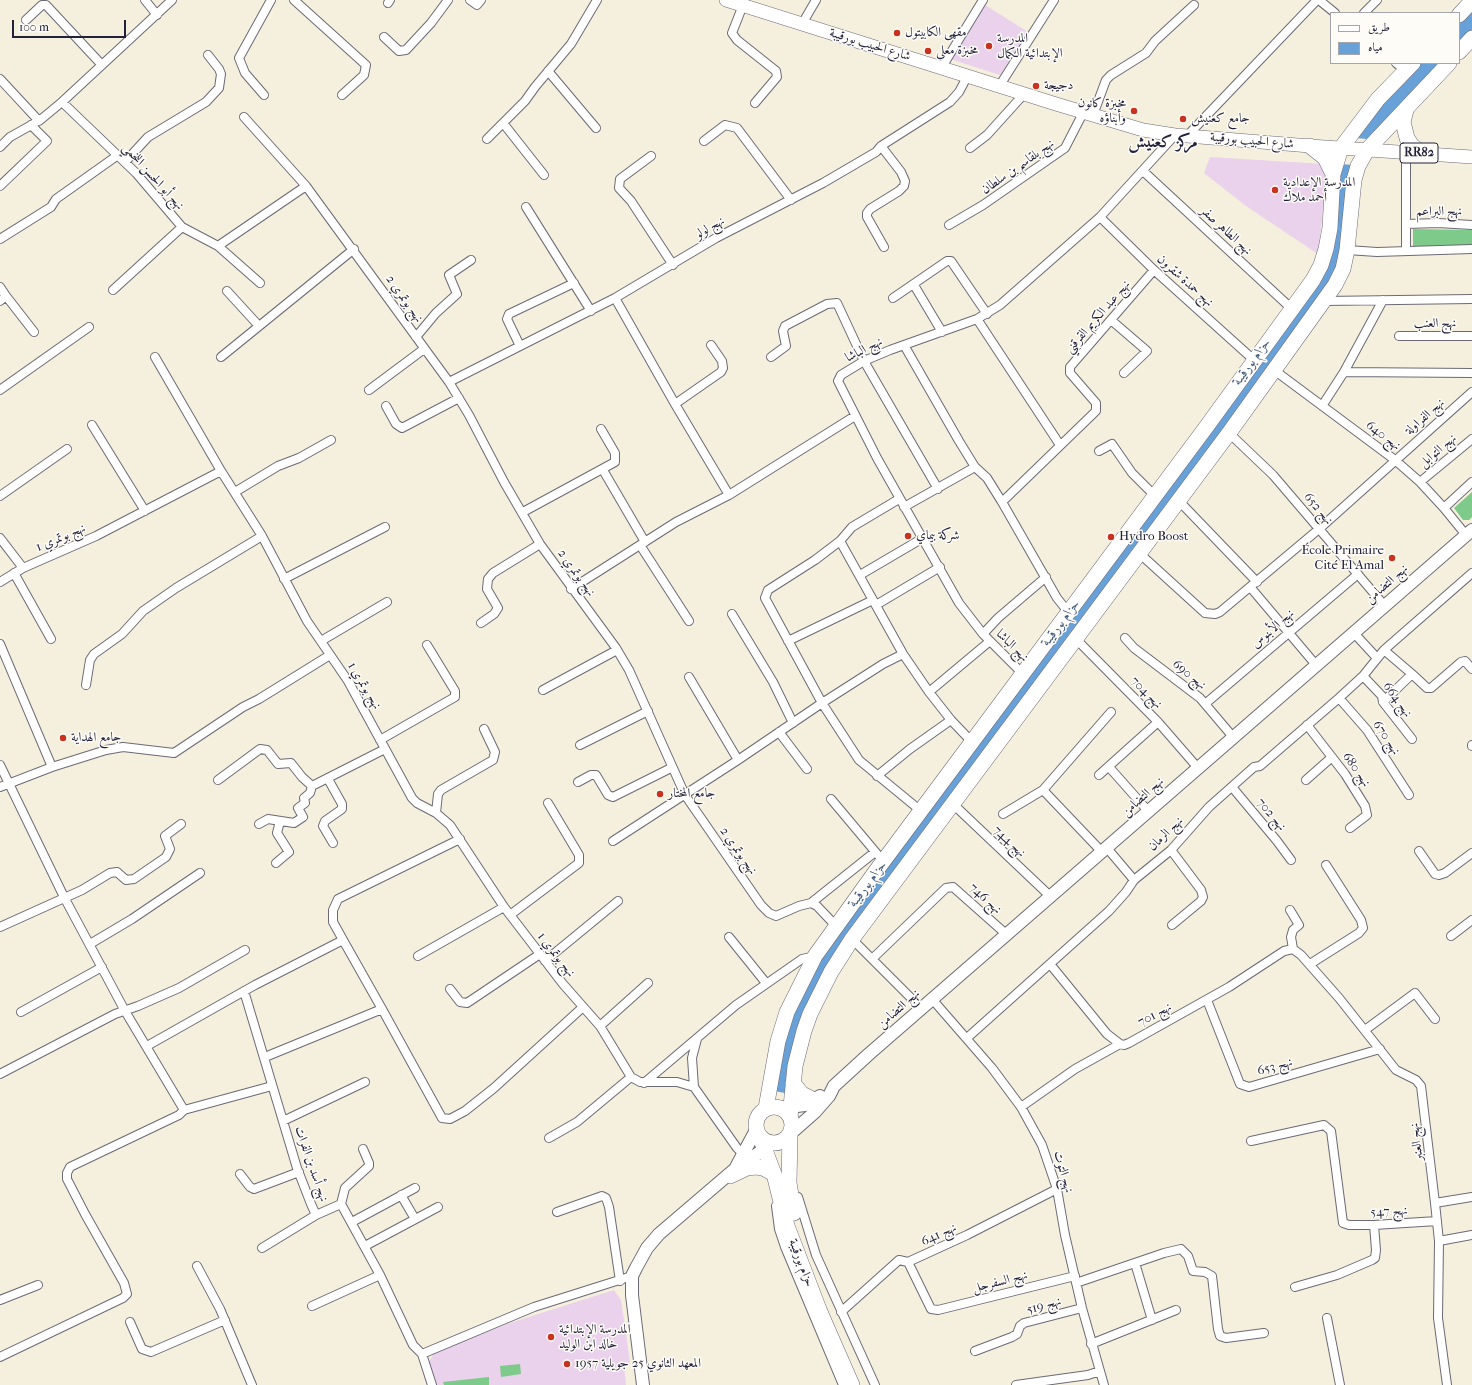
<!DOCTYPE html>
<meta charset="utf-8">
<style>
body{margin:0}
#map{position:relative;width:1472px;height:1385px;overflow:hidden;background:#f5efdd;font-family:"IM FELL French Canon",Amiri,serif}
canvas{display:block}
.legend{position:absolute;left:1330px;top:12px;width:130px;height:52px;box-sizing:border-box;background:#fdfcf7;border:1px solid #a5a5ac;margin:0;padding:5px 7px;list-style:none;font-size:12px;color:#22223b}
.legend li{display:flex;align-items:center;gap:8px;height:20px}
.legend b{width:20px;border:1px solid #a5a5ac}
.scale{position:absolute;left:12px;top:20px;width:114px;height:18px;box-sizing:border-box;border:2px solid #22223b;border-top:0;padding-left:5px;font-size:12px;line-height:14px;white-space:nowrap;color:#22223b;-webkit-text-stroke:3px #fdfcf7;paint-order:stroke}
</style>
<div id="map">
<canvas width="1472" height="1385"></canvas>
<ul class="legend">
<li><b style="height:5px;background:#fff"></b>طريق</li>
<li><b style="height:11px;background:#68a1d7"></b>مياه</li>
</ul>
<div class="scale">100 m</div>
</div>
<script>
const c = document.querySelector('canvas').getContext('2d');
c.lineJoin = 'round';
function paint(path, color) { c.fillStyle = color; c.fill(path, 'evenodd'); }
const poly = rows => new Path2D(rows.map(r => 'M' + r).join(''));
function trace(path, color, width, dash) { c.strokeStyle = color; c.lineWidth = width; c.lineCap = dash ? 'butt' : 'round'; c.setLineDash(dash || []); c.stroke(path); }
function write(font, color, halo, rows, align = 'center') {
  c.font = font + ' "IM FELL French Canon",Amiri,serif'; c.lineWidth = 3; c.setLineDash([]); c.textBaseline = 'middle'; c.strokeStyle = halo; c.fillStyle = color; for (const [text, x, y, turn = 0] of rows) {
    c.save(); c.translate(x, y); c.rotate((+turn || 0) * Math.PI / 180); c.textAlign = isNaN(turn) ? turn : align; if (halo) c.strokeText(text, 0, 0); c.fillText(text, 0, 0); c.restore();
  }
}
const built = poly([
 [985,5,1028,32,1000,75,950,59],
 [1210,157,1323,164,1328,168,1318,254,1246,206,1204,173],
 [614,1290,621,1300,630,1362,624,1366,626,1385,437,1385,429,1362,434,1353,510,1323]
]);
const green = poly([
 [1413,229,1472,230,1472,247,1413,247],
 [1472,492,1472,517,1469,520,1463,520,1454,508],
 [520,1364,521,1374,501,1377,500,1366],
 [489,1377,489,1385,444,1385,443,1382]
]);
const water = poly([
 [1472,8,1472,32,1459,45,1459,21],
 [1419,63,1442,63,1367,139,1356,138,1373,113],
 [1341,164,1352,165,1343,253,1332,282,840,950,785,1093,774,1091,784,1037,813,968,1314,286]
]);
const street = poly([
 [145,0,157,15],
 [294,0,366,65,364,75,342,95],
 [470,0,477,5,481,0],
 [1319,0,1335,13],
 [388,3,390,0],
 [743,5,732,33,737,40,776,71,777,77,755,103],
 [1364,13,1377,0],
 [26,20,42,5,46,5,101,64],
 [802,24,816,0],
 [384,37,399,51,406,50,431,23,448,0],
 [1396,63,1406,71],
 [942,67,983,0],
 [548,71,596,128],
 [0,79,39,121,62,102,136,173,182,227,218,246,306,186],
 [1000,85,1054,0],
 [264,95,245,73,239,58,271,0],
 [62,102,172,0],
 [1093,115,1106,80,1111,75,1146,53,1155,41,1194,5],
 [244,117,306,186,449,382,469,415,504,482,540,544,616,648,629,670,685,795,761,905,769,913,776,916,799,906,811,903,817,906,836,926],
 [1187,136,1317,0],
 [487,139,503,123],
 [704,141,725,125,737,128,791,200],
 [881,146,901,172,905,181,904,186,899,191,870,209,867,213,867,217,884,247],
 [0,147,10,137,35,123],
 [970,148,987,135,1024,94],
 [651,156,620,179,619,188,631,201,673,265],
 [125,162,148,137,206,102,219,88,221,74,219,69,208,55],
 [1143,171,1292,309],
 [544,175,503,123,525,101,535,87,571,44,597,0],
 [0,186,47,141,31,125],
 [526,207,591,311],
 [1100,217,1154,270,1255,361],
 [1406,224,1438,223,1472,225],
 [949,225,983,205,1065,148,1083,113],
 [0,239,51,207,56,199,118,155],
 [218,246,260,283],
 [1347,250,1377,252,1472,249],
 [1406,250,1406,152],
 [914,285,942,332],
 [0,287,6,296,0,301],
 [113,290,182,227],
 [227,291,259,326],
 [6,296,34,332],
 [615,298,675,404,729,495],
 [893,298,947,261,951,261,987,314],
 [1383,300,1344,372,1472,373],
 [1324,301,1472,299],
 [977,319,1060,445],
 [1111,320,1147,351,1124,373],
 [1399,336,1472,336],
 [416,337,436,313,457,294,449,275,471,260],
 [904,345,959,441,975,467,987,478,1002,502,1057,598,1069,613],
 [520,346,507,319,509,314,574,283],
 [155,357,221,471,262,536,307,621,348,681,412,798,417,803,436,813,450,825,504,907,563,984,600,1026,631,1077,640,1082,677,1082,694,1087,737,1148,745,1156],
 [221,357,354,249],
 [771,357,786,346,783,331,785,326,827,304,837,303,864,361,938,489],
 [1274,370,1395,460,1420,482,1444,508,1466,535],
 [449,382,615,298,716,238,823,183,876,152,881,146,950,102,959,92,968,75],
 [0,390,89,327],
 [369,390,424,349],
 [675,404,721,372,723,368,722,361,711,345],
 [386,406,396,424,402,428,459,398],
 [1322,406,1344,372],
 [92,425,145,511],
 [1229,433,1273,475,1384,605],
 [1099,451,1112,444,1132,473,1155,496],
 [603,470,645,542],
 [1420,482,1472,439],
 [235,492,278,466,299,458,331,440],
 [0,496,67,449],
 [899,499,852,527,840,541,815,560,768,590,765,598,822,703,859,760,921,811],
 [1179,501,1257,582],
 [1002,502,1096,411,1096,403,1070,373,1070,367,1154,270],
 [904,507,975,467],
 [1444,508,1472,482],
 [523,512,615,462,615,453,601,429],
 [0,538,23,568],
 [840,541,903,654,929,692,951,720,972,742],
 [640,545,689,621],
 [1139,553,1205,613,1215,614,1220,612,1319,529,1472,392],
 [14,573,51,639],
 [860,575,923,538],
 [284,579,385,527],
 [0,582,23,568,96,536,221,471],
 [1251,588,1316,665],
 [571,589,676,522,729,495,855,416],
 [876,605,940,567],
 [732,614,773,682,793,723],
 [481,623,494,614,498,608,487,589,488,579,493,573,540,544],
 [1353,632,1377,658],
 [983,634,998,618,1046,577],
 [1075,638,1158,722,1198,768],
 [1125,638,1134,648,1200,698,1233,737],
 [321,641,387,602],
 [788,641,873,600],
 [0,644,52,767],
 [1023,674,983,634,959,603,877,458,838,381,841,375,864,361,890,350,977,319,1000,305,1100,217,1175,135],
 [1412,674,1427,688,1431,688,1461,662,1465,661,1472,669],
 [1363,676,1382,696,1383,702,1412,739],
 [689,677,738,760],
 [86,685,90,660,94,654,122,634,143,611,176,588,262,536],
 [543,690,617,650],
 [929,692,990,641],
 [1339,698,1367,730,1409,795],
 [1383,702,1412,674,1384,650],
 [1205,704,1358,574],
 [1307,725,1345,774,1365,806,1367,815,1350,828],
 [779,732,807,769],
 [380,740,455,697,455,691,427,645],
 [580,745,648,711],
 [1472,745,1472,746],
 [0,765,64,897,125,1011,184,1110],
 [1109,767,1148,811],
 [1099,775,1158,722],
 [877,776,910,749,951,720],
 [328,779,342,804,342,809,325,821,323,826,333,843],
 [218,780,260,749,267,750,278,764,291,763,302,777,312,786,385,749],
 [1306,780,1332,757],
 [578,782,591,775,596,775,608,795,613,797,671,768],
 [0,787,52,767,106,750,123,747,174,753,243,707,259,699,330,655],
 [1232,787,1277,841,1291,860],
 [1043,790,1102,852],
 [831,799,878,855],
 [953,804,1050,896],
 [436,813,438,794,441,790,493,760,495,752,484,729],
 [1003,814,1043,790,1111,712],
 [259,824,268,819,294,823,303,817,298,808,305,803,304,798,310,793,312,786],
 [460,839,338,899,333,910,333,922,343,940,382,1009,442,1118,450,1119,465,1111,494,1088,583,1007],
 [613,841,738,760,822,703,883,664,903,654],
 [1107,848,1134,880],
 [1171,850,1201,890,1203,897,1201,901,1172,925],
 [1419,851,1435,874,1439,875,1445,873,1472,853],
 [276,863,289,852,277,833,280,821],
 [811,903,875,852],
 [1290,910,1299,925,1293,930,1291,937,1293,949],
 [510,915,579,863,579,855,548,803],
 [0,927,82,890,110,873,117,872,126,880,134,879,166,857,170,849,165,836,181,824],
 [1451,936,1472,920],
 [729,937,766,983],
 [852,939,921,1008],
 [90,944,132,919,200,873],
 [1293,949,1301,955,1339,998,1396,1070,1416,1080,1421,1086,1435,1203,1439,1241,1438,1318,1447,1385],
 [418,956,504,907],
 [872,959,946,888,953,887,1006,934],
 [545,961,618,901],
 [1050,964,1107,1034,1120,1044,1124,1045,1129,1043,1229,987,1284,951,1293,949],
 [1310,964,1359,933,1363,928,1361,920,1326,865],
 [450,989,460,1002,467,1003,540,954],
 [244,991,297,1168,311,1204,316,1215,341,1204,380,1275,413,1345,422,1354,432,1385],
 [932,999,992,1068,1021,1107,1042,1145,1057,1189,1065,1235,1082,1308,1104,1385],
 [1207,1000,1240,1084,1249,1087,1380,1049],
 [21,1012,102,967],
 [600,1026,648,983],
 [1365,1030,1415,993,1435,1019],
 [967,1038,1109,911,1126,892,1134,880,1171,850,1209,807,1254,767,1260,766,1339,698,1363,676,1384,650,1472,573],
 [147,1046,255,985,343,940],
 [265,1057,382,1009],
 [0,1074,115,1014,138,1006,179,988,245,950],
 [644,1083,736,1005,802,959,815,956],
 [694,1087,692,1058,697,1039],
 [1021,1107,1075,1069,1120,1044],
 [283,1121,365,1082],
 [549,1138,577,1122,631,1077],
 [1251,1141,1324,1125,1331,1131,1343,1223,1349,1225,1374,1225,1437,1221],
 [240,1174,250,1187,254,1189,299,1172],
 [401,1195,415,1219],
 [798,1197,816,1255,875,1385],
 [1435,1203,1472,1197],
 [341,1204,345,1188,369,1166,369,1163,363,1149],
 [776,1206,779,1229,785,1247,843,1385],
 [557,1212,602,1196,606,1198,609,1207,620,1281],
 [352,1222,415,1188],
 [1439,1241,1472,1235],
 [365,1246,438,1207],
 [262,1248,316,1215],
 [908,1262,931,1309,938,1310,1075,1276],
 [1135,1263,1152,1320],
 [197,1266,220,1309,252,1385],
 [1076,1283,1164,1253,1181,1249,1188,1256,1193,1271,1205,1272,1212,1276,1218,1329,1220,1336,1226,1338,1264,1333],
 [1295,1287,1337,1275,1372,1260,1375,1258,1376,1250,1374,1225],
 [0,1300,38,1285],
 [312,1306,380,1275],
 [841,1312,899,1260,908,1262,967,1235,1057,1189],
 [1327,1318,1340,1385],
 [130,1322,142,1349,151,1352,225,1320],
 [1091,1344,1176,1310],
 [975,1351,1012,1337,1017,1334,1020,1326,1024,1323,1082,1308],
 [422,1354,534,1307,632,1276],
 [0,1357,123,1298,127,1294,124,1283,85,1214,67,1179,67,1173,70,1167,179,1115,184,1110,272,1086],
 [1016,1385,1088,1375,1100,1371]
]);
const secondary = poly([
 [781,1108,805,1105,820,1096],
 [790,1134,815,1112,829,1096,834,1086,869,1054,1472,530],
 [736,1169,773,1143],
 [643,1385,632,1295,632,1276,636,1268,647,1248,659,1234,735,1169,756,1130]
]);
const primary = poly([
 [726,0,1056,104,1143,130,1175,135,1310,146,1472,157]
]);
const highway = poly([
 [1459,15,1472,1],
 [1459,52,1472,38],
 [1406,110,1403,122,1407,138,1412,146,1425,154],
 [1310,146,1325,158,1333,174],
 [793,1083,802,1094,814,1100],
 '756 1125a18 18 0 1 1 36 0a18 18 0 1 1-36 0Z',
 [766,1108,778,1041,787,1012,815,956,876,871,1207,426,1313,280,1321,265,1326,249,1330,228,1333,174,1341,148,1378,99,1413,63],
 [790,1117,795,1066,804,1031,810,1014,831,972,852,939,1229,433,1335,285,1343,269,1347,250,1354,180,1358,166,1367,150,1449,63],
 [790,1134,789,1183,794,1213],
 [760,1137,774,1174,787,1226,820,1312,852,1385],
 [730,1176,747,1168,756,1167,763,1168,774,1174]
]);
const markers = [
 [897,33,4,"#c8321e"],
 [989,46,4,"#c8321e"],
 [928,51,4,"#c8321e"],
 [1036,86,4,"#c8321e"],
 [1134,111,4,"#c8321e"],
 [1183,119,4,"#c8321e"],
 [1275,190,4,"#c8321e"],
 [908,536,4,"#c8321e"],
 [1111,537,4,"#c8321e"],
 [1392,558,4,"#c8321e"],
 [63,738,4,"#c8321e"],
 [660,794,4,"#c8321e"],
 [551,1337,4,"#c8321e"],
 [567,1364,4,"#c8321e"]
];
const shields = [
 [1419,153,38]
];
const shieldNames = [
 ["RR82",1419,153]
];
const poiNames = [
 ["مقهى الكابيتول",905,33],
 ["المدرسة",997,39],
 ["الإبتدائية الكمال",997,54],
 ["مخبزة معلى",936,51],
 ["دجيجة",1044,86],
 ["مخبزة كانون",1126,104,"right"],
 ["وأبناؤه",1126,119,"right"],
 ["جامع كعنيش",1191,119],
 ["المدرسة الإعدادية",1283,183],
 ["أحمد ملاك",1283,198],
 ["شركة بيماي",916,536],
 ["Hydro Boost",1119,537],
 ["École Primaire",1384,551,"right"],
 ["Cité El Amal",1384,566,"right"],
 ["جامع الهداية",71,738],
 ["جامع المختار",668,794],
 ["المدرسة الإبتدائية",559,1330],
 ["خالد ابن الوليد",559,1345],
 ["المعهد الثانوي 25 جويلية 1957",575,1364]
];
const streetNames = [
 ["شارع الحبيب بورقيبة",870,45,17],
 ["شارع الحبيب بورقيبة",1252,141,5],
 ["نهج بلقاسم بن سلطان",1018,167,-35],
 ["نهج أبو الحسن اللخمي",153,177,48],
 ["نهج البراعم",1439,212],
 ["نهج لولو",710,228,-30],
 ["نهج الطاهر صفر",1226,231,43],
 ["نهج حمدة شقرون",1185,281,42],
 ["نهج بوتمري 2",404,299,55],
 ["نهج عبد الكريم القرقني",1098,317,-49],
 ["نهج العنب",1435,324],
 ["نهج الباشا",864,350,-27],
 ["نهج الفراولة",1425,417,-41],
 ["نهج 640",1383,436,37],
 ["نهج التوابل",1438,451,-40],
 ["نهج 652",1318,509,50],
 ["نهج بوتمري 1",61,538,-23],
 ["نهج بوتمري 2",576,573,54],
 ["نهج التضامن",1387,584,-41],
 ["نهج الأبنوس",1273,629,-41],
 ["نهج الباشا",1012,646,45],
 ["نهج 690",1189,675,39],
 ["نهج بوتمري 1",364,686,59],
 ["نهج 704",1146,693,45],
 ["نهج 664",1397,700,54],
 ["نهج 670",1386,738,56],
 ["نهج 680",1356,770,55],
 ["نهج التضامن",1143,797,-42],
 ["نهج 702",1271,815,50],
 ["نهج الرمان",1166,834,-44],
 ["نهج 744",1009,842,43],
 ["نهج بوتمري 2",738,851,55],
 ["نهج 746",985,899,42],
 ["نهج بوتمري 1",556,955,52],
 ["نهج التضامن",899,1009,-41],
 ["نهج 701",1155,1015,-29],
 ["نهج 653",1275,1067,-16],
 ["نهج العنبر",1417,1142,-97],
 ["نهج أسد بن الفرات",311,1164,71],
 ["نهج التوت",1063,1172,74],
 ["نهج 547",1389,1212,-3],
 ["نهج 641",939,1235,-25],
 ["حزام بورقيبة",801,1263,69],
 ["نهج السفرجل",1000,1282,-14],
 ["نهج 519",1044,1306,-15]
];
const waterNames = [
 ["حزام بورقيبة",1252,362,-54],
 ["حزام بورقيبة",1061,623,-53],
 ["حزام بورقيبة",868,884,-53]
];
const districtNames = [
 ["مركز كعنيش",1163,143]
];
paint(built, '#ead1ec');
paint(green, '#7dca8a');
paint(water, '#68a1d7');
trace(street, '#6c6a74', 10);
trace(secondary, '#6c6a74', 14);
trace(primary, '#6c6a74', 14);
trace(highway, '#6c6a74', 16);
trace(street, '#fff', 8);
trace(secondary, '#fff', 12);
trace(primary, '#fff', 13);
trace(highway, '#fff', 15);
for (const [x, y, r, color] of markers) { const dot = new Path2D(); dot.arc(x, y, r, 0, 2 * Math.PI); c.fillStyle = color; c.fill(dot); trace(dot, '#fdfcf7', 1.5); }
for (const [x, y, w] of shields) { const box = new Path2D(); box.roundRect(x - w / 2, y - 10, w, 20, 3); c.fillStyle = '#fdfcf7'; c.fill(box); trace(box, '#22223b', 1); }
write('bold 12px', '#22223b', null, shieldNames);
write('13px', '#22223b', '#fdfcf7', poiNames, 'left');
write('13px', '#22223b', '#fdfcf7', streetNames);
write('italic 14px', '#425b81', '#fdfcf7', waterNames);
write('bold 17px', '#22223b', '#fdfcf7', districtNames);
</script>
